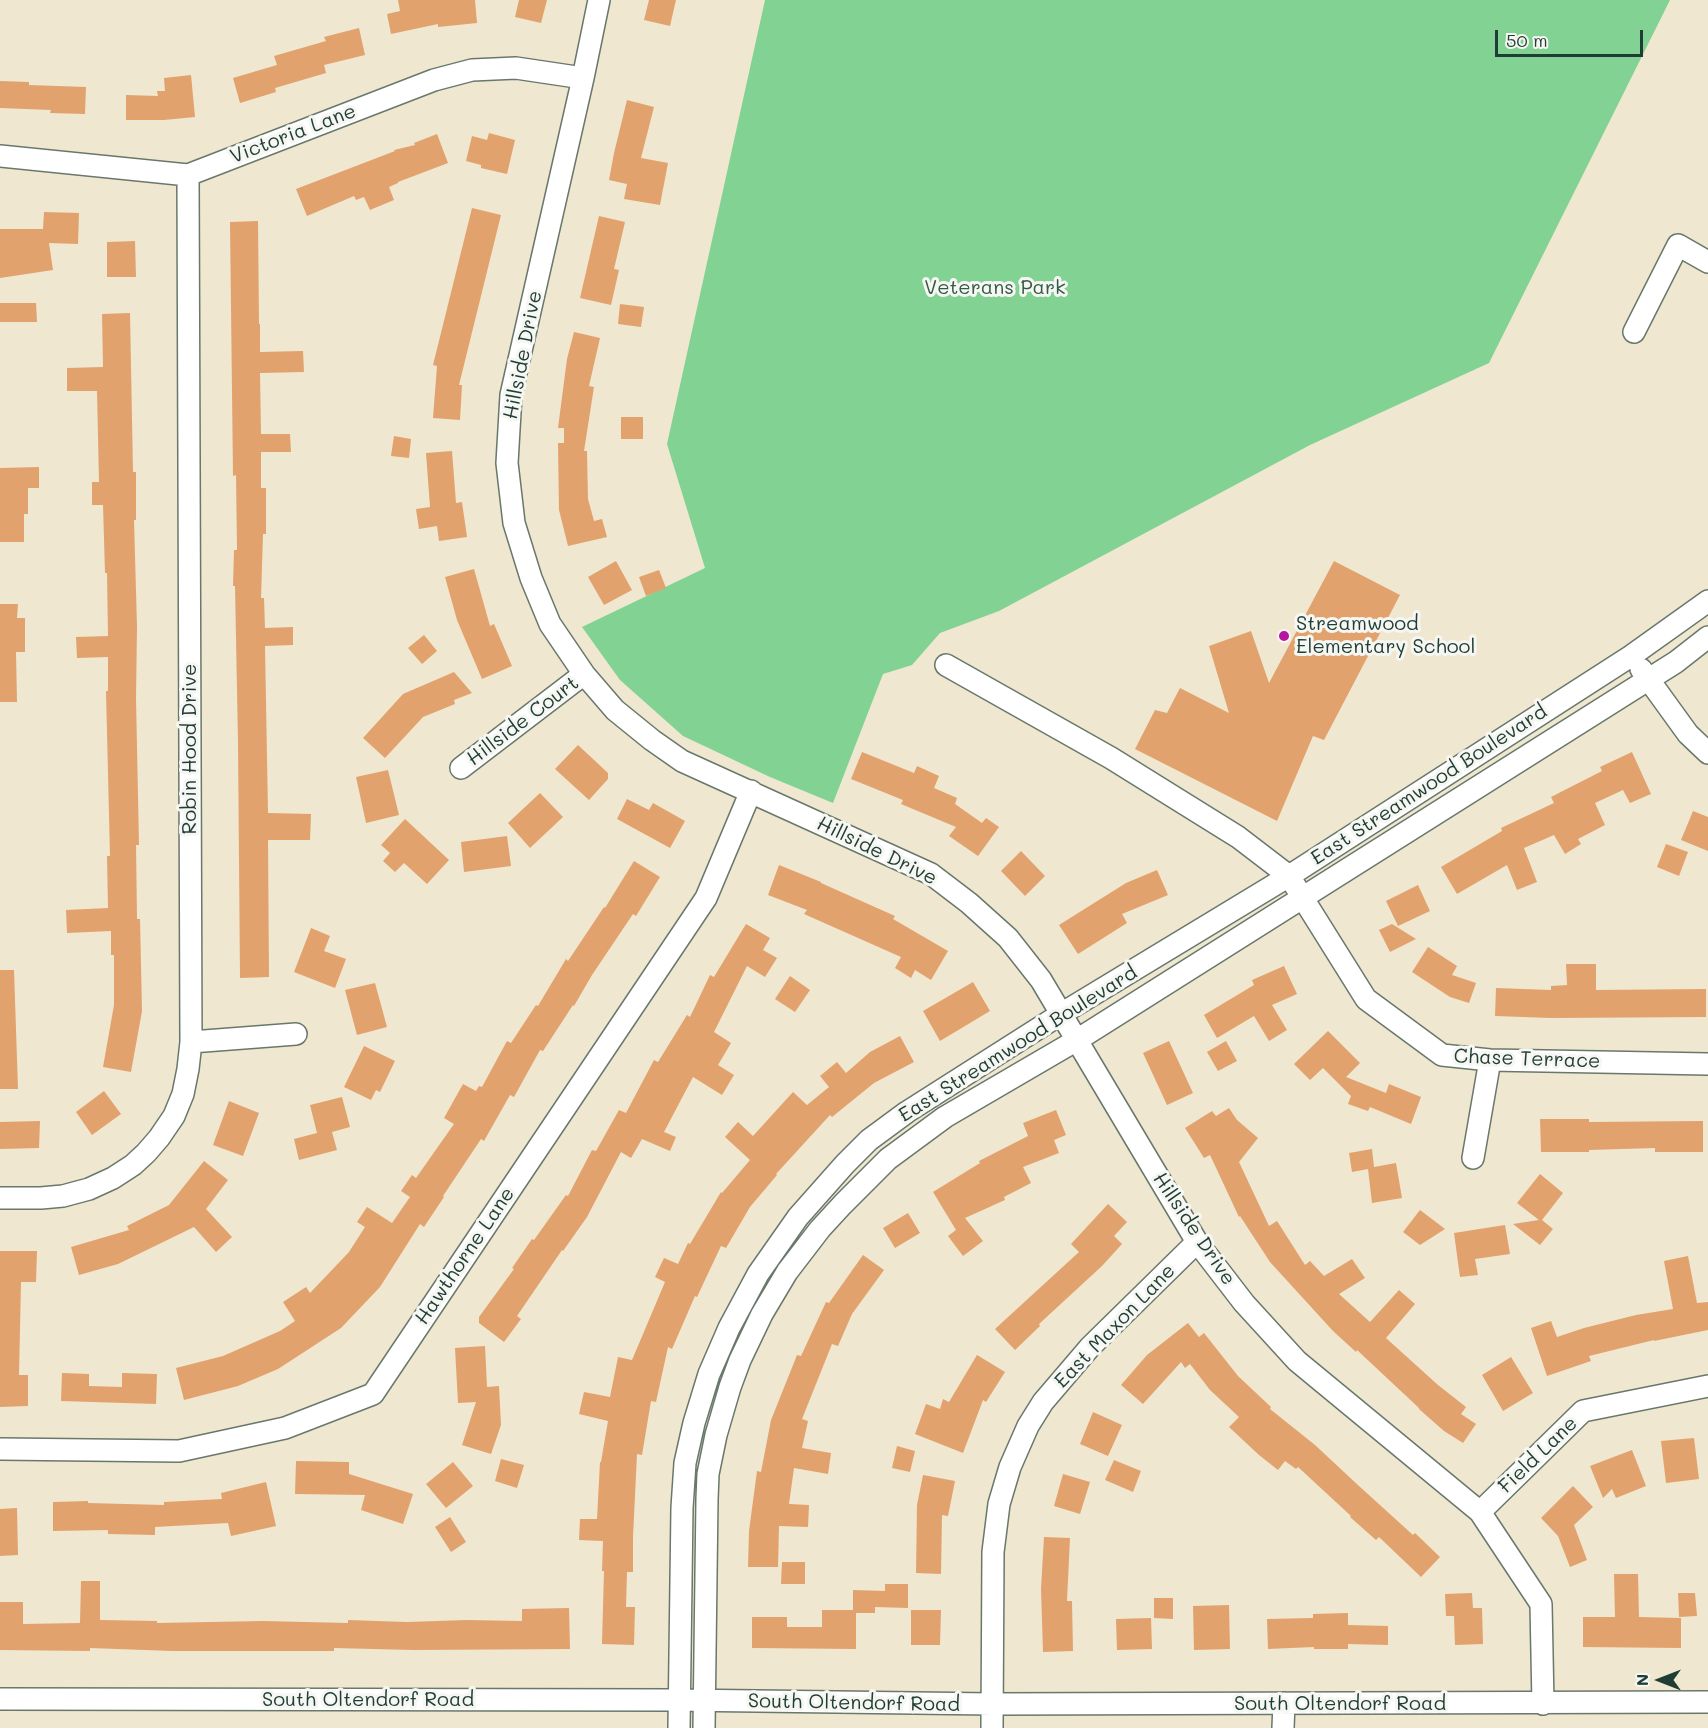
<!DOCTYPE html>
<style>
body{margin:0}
#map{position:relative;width:1708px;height:1728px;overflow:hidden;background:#efe7d0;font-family:Mali,sans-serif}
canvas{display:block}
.north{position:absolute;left:1630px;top:1650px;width:60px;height:60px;-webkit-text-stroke:4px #f6f6f2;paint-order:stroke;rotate:270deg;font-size:16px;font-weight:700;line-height:24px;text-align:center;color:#1f3d34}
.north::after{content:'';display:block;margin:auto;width:21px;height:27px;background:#1f3d34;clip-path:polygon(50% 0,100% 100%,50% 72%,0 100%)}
.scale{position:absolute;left:1495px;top:30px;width:148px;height:27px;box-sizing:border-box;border:3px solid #1f3d34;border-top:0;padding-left:8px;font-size:18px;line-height:21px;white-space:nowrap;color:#1f3d34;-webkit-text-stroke:4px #f6f6f2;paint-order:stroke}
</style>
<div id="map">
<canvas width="1708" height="1728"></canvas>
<div class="north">N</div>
<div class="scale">50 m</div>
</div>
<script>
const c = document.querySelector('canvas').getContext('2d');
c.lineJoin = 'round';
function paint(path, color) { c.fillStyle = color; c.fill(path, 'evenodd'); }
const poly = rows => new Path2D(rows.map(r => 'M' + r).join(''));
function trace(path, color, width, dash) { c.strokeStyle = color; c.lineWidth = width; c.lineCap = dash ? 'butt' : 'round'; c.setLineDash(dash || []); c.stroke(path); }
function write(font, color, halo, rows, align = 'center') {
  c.font = font + ' Mali,sans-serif'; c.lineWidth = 6; c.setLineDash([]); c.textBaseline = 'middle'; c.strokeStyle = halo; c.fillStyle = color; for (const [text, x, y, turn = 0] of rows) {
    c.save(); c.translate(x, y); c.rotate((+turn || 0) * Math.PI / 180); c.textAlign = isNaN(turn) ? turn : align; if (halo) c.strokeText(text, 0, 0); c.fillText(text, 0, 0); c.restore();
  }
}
const green = poly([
 [765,0,1670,0,1489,363,1310,445,999,611,940,633,912,665,883,674,833,803,770,777,683,736,620,680,582,627,705,568,667,444]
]);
const building = poly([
 [398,0,475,0,477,23,438,27,438,24,391,34,387,14,400,11],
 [519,0,547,0,541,23,515,17],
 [649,0,676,0,670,26,644,20],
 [359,28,365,55,324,65,326,73,275,88,276,92,240,103,233,78,277,65,274,56,326,41,324,37],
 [191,75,195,117,164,120,126,120,126,95,158,96,157,91,165,91,164,78],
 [0,81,29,82,29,85,86,87,85,114,50,113,51,110,0,108],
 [627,100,654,107,641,158,668,163,660,205,624,199,627,184,609,180,614,153],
 [489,133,515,140,507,174,481,168,481,165,466,161,472,136,487,140],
 [437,134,448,163,398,182,398,183,389,187,394,200,370,210,364,197,356,200,354,196,307,216,296,189,395,151,394,150,415,145,414,143],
 [472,208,501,215,459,385,462,385,460,420,433,418,437,366,433,365],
 [44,212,79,213,78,244,49,243,53,270,0,278,0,229,43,229],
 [599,216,625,222,614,269,619,270,611,305,580,298],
 [258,221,259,324,260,324,260,352,303,351,304,372,260,373,261,434,290,434,291,452,261,452,261,488,266,488,266,534,263,534,261,598,264,598,265,628,293,627,293,645,265,646,268,813,311,814,310,840,268,840,269,977,240,978,238,742,235,586,233,586,234,550,237,550,236,475,233,476,230,222],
 [135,241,136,277,107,277,107,242],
 [0,303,36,303,37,322,0,322],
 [620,304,644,307,641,327,618,324],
 [130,313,133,472,136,472,136,520,134,520,137,627,136,698,139,845,136,845,137,919,140,919,142,1011,131,1072,103,1067,114,1005,114,955,111,955,111,931,67,933,66,910,108,908,107,856,110,856,106,691,108,691,108,657,77,658,76,637,108,636,107,573,105,573,103,505,92,505,92,482,99,482,97,391,67,391,67,368,103,367,102,314],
 [574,332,600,338,589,386,594,387,584,451,587,451,588,499,594,521,602,519,607,537,568,546,559,510,558,443,564,443,564,428,558,428,567,359],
 [621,417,643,417,643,439,621,439],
 [394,436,411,439,409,458,391,456],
 [452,451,456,503,462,502,467,537,439,541,437,526,419,529,416,509,430,507,426,453],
 [39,467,39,488,28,488,28,514,24,514,24,542,0,542,0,468],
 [616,561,632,590,604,605,588,577],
 [1334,561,1400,595,1324,740,1313,736,1277,821,1135,749,1155,710,1167,713,1180,688,1229,713,1209,646,1251,631,1269,683],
 [474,569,490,626,494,624,512,666,482,679,457,620,445,577],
 [659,570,666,588,646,596,639,577],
 [0,604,18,604,17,618,25,618,25,652,16,652,17,702,0,702],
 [424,635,437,651,422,664,408,648],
 [454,672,472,693,454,700,455,704,423,717,385,758,363,738,403,694],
 [578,745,608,773,608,779,589,800,555,769],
 [862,752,914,773,917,766,939,776,934,788,957,798,955,804,982,823,986,818,999,827,978,856,949,836,956,827,901,804,903,800,851,779],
 [1632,752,1651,794,1630,803,1623,790,1595,803,1605,825,1578,839,1581,844,1565,854,1554,835,1524,848,1537,882,1517,890,1507,865,1457,894,1441,867,1502,831,1501,828,1554,803,1551,797,1602,771,1600,767],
 [388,770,399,815,366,823,356,777],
 [540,793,563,817,530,848,508,823],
 [627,799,649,810,653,803,685,821,670,848,617,819],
 [1693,811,1708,817,1708,851,1681,840],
 [405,819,449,860,427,884,404,863,395,872,383,861,390,853,381,845],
 [507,836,511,866,464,872,461,842],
 [1666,844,1688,852,1679,876,1657,867],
 [1021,851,1045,876,1025,896,1001,871],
 [634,861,660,877,636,916,633,914,592,975,574,1006,573,1005,543,1051,540,1050,514,1097,510,1095,484,1141,481,1139,443,1196,444,1197,424,1227,420,1224,380,1287,341,1328,278,1369,238,1386,184,1400,176,1368,223,1356,280,1331,295,1321,283,1302,306,1287,310,1293,349,1252,365,1227,357,1222,367,1207,392,1223,410,1197,401,1191,412,1175,416,1178,454,1124,444,1118,463,1084,476,1091,479,1086,482,1087,507,1041,511,1043,536,1005,538,1006,566,959,568,961,604,907,605,908],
 [779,865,821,882,821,883,895,916,893,919,948,951,931,980,915,970,911,978,895,968,901,957,804,914,807,910,768,895],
 [1157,870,1168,895,1122,914,1127,923,1078,954,1059,925,1126,883],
 [1418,885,1430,911,1398,926,1386,901],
 [746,924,770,938,763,950,777,958,765,977,747,966,714,1032,731,1043,718,1065,734,1075,722,1095,693,1077,664,1132,676,1137,670,1151,642,1139,631,1158,621,1152,587,1217,563,1251,562,1250,517,1316,521,1319,504,1342,479,1323,479,1317,514,1269,512,1268,532,1239,534,1240,566,1195,568,1196,592,1150,596,1151,619,1110,626,1113,654,1060,658,1062,687,1015,690,1017,710,975,714,977],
 [1392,924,1416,939,1390,952,1379,930],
 [311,928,330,936,324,951,346,959,335,988,294,972],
 [1428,947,1457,966,1452,975,1476,983,1469,1003,1450,997,1412,972],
 [1566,964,1596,964,1596,990,1706,989,1706,1017,1551,1018,1495,1016,1496,988,1551,990,1551,986,1567,985],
 [1284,966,1297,994,1272,1005,1287,1030,1269,1041,1254,1016,1217,1038,1204,1015,1254,985,1252,980],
 [0,970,14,970,18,1089,0,1089],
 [790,976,810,990,795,1012,775,999],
 [973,982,990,1011,940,1041,923,1011],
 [375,983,387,1027,357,1035,345,990],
 [1328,1031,1360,1063,1346,1077,1386,1093,1389,1084,1421,1097,1411,1124,1370,1107,1368,1111,1348,1104,1351,1096,1323,1068,1310,1080,1294,1064],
 [900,1036,914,1062,874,1083,832,1117,830,1115,776,1174,777,1175,750,1207,726,1248,721,1246,697,1297,695,1296,672,1349,668,1347,656,1402,651,1401,642,1455,637,1454,633,1537,633,1572,627,1572,626,1607,635,1607,634,1645,602,1644,604,1571,602,1571,603,1541,579,1540,580,1519,597,1519,600,1462,601,1462,608,1421,579,1414,584,1392,610,1397,618,1357,632,1360,665,1282,655,1277,664,1258,678,1264,688,1243,690,1244,721,1192,722,1193,750,1160,725,1137,738,1122,753,1136,793,1092,807,1105,829,1087,820,1076,837,1062,846,1073,870,1052],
 [1169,1041,1193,1093,1167,1105,1143,1053],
 [1226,1041,1237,1061,1218,1071,1207,1052],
 [364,1046,395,1061,380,1092,376,1090,371,1100,344,1087],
 [104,1091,121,1114,92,1135,76,1112],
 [342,1097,350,1127,332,1132,337,1150,299,1160,294,1139,317,1133,310,1105],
 [229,1101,259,1113,243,1156,213,1145],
 [1229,1108,1237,1120,1258,1138,1239,1162,1269,1226,1277,1221,1305,1265,1310,1261,1324,1276,1352,1259,1365,1278,1339,1294,1370,1322,1399,1290,1415,1304,1386,1338,1438,1385,1466,1407,1461,1414,1476,1424,1463,1443,1444,1431,1419,1409,1419,1408,1357,1350,1356,1352,1333,1331,1270,1262,1240,1216,1239,1217,1210,1155,1204,1158,1185,1128,1212,1111,1216,1116],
 [1056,1110,1066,1135,1054,1140,1059,1153,1023,1167,1031,1183,1004,1197,1005,1200,965,1218,983,1241,963,1256,948,1236,956,1230,933,1192,980,1163,979,1161,1028,1136,1023,1123],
 [1540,1119,1589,1119,1589,1122,1703,1121,1703,1152,1655,1152,1655,1148,1589,1150,1589,1152,1541,1152],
 [40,1121,39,1148,0,1149,0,1122],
 [1372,1149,1374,1167,1396,1163,1402,1198,1372,1203,1368,1169,1352,1172,1349,1153],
 [204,1161,228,1180,206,1209,232,1237,216,1252,194,1227,118,1264,79,1275,71,1247,129,1230,127,1226,169,1205],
 [1540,1174,1563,1193,1542,1220,1553,1229,1540,1245,1513,1224,1539,1220,1517,1203],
 [1108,1204,1127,1222,1114,1236,1122,1244,1102,1266,1039,1324,1040,1326,1015,1350,995,1329,1079,1252,1071,1244],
 [1420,1210,1445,1229,1420,1245,1403,1232],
 [908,1213,920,1233,895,1248,883,1228],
 [1505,1225,1510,1254,1475,1259,1478,1275,1460,1277,1454,1233],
 [0,1251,37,1251,36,1282,21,1282,19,1375,28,1375,28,1406,0,1407],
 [863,1255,884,1270,852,1314,838,1346,832,1344,802,1419,808,1421,802,1448,831,1453,828,1474,794,1468,789,1504,809,1505,808,1527,779,1526,778,1567,748,1567,749,1531,757,1471,761,1472,771,1420,797,1355,801,1356,826,1302,829,1303],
 [1688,1256,1697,1303,1708,1302,1708,1330,1654,1341,1654,1340,1589,1356,1591,1361,1547,1376,1531,1328,1551,1321,1557,1337,1584,1328,1636,1315,1673,1309,1664,1261],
 [1188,1323,1199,1337,1204,1333,1238,1376,1271,1407,1270,1409,1315,1445,1359,1486,1413,1535,1415,1533,1440,1557,1421,1577,1379,1537,1376,1540,1350,1517,1351,1516,1298,1467,1296,1469,1285,1461,1278,1470,1259,1455,1229,1427,1239,1417,1210,1390,1190,1364,1185,1368,1181,1362,1143,1404,1121,1385,1147,1355],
 [485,1346,487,1387,499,1386,501,1425,491,1454,462,1445,476,1402,458,1403,455,1348],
 [977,1355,1005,1372,986,1402,983,1400,963,1453,915,1434,926,1404,940,1409,943,1399,949,1402],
 [1511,1357,1533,1393,1503,1411,1482,1375],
 [62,1373,89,1374,89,1386,122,1387,122,1373,157,1374,156,1404,61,1401],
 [1093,1412,1122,1425,1108,1456,1080,1444],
 [1694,1438,1699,1479,1666,1483,1661,1441],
 [897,1446,915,1451,910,1472,892,1468],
 [1632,1450,1646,1486,1616,1498,1612,1489,1603,1498,1590,1466],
 [501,1459,524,1465,517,1488,495,1481],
 [1114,1460,1141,1471,1133,1492,1105,1480],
 [296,1461,349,1462,349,1474,413,1494,403,1524,361,1510,365,1495,295,1494],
 [453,1462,473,1486,446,1508,426,1484],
 [1063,1474,1090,1482,1080,1514,1054,1506],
 [923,1475,955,1481,948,1516,942,1515,941,1574,916,1573,917,1505],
 [266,1482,276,1526,231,1536,228,1523,155,1527,155,1535,108,1534,108,1530,53,1531,53,1502,88,1501,88,1503,164,1505,164,1502,222,1499,221,1493],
 [1573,1486,1593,1507,1574,1525,1587,1560,1570,1567,1558,1536,1541,1518],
 [17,1508,18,1555,0,1556,0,1509],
 [450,1517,466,1542,451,1552,435,1527],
 [1044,1537,1070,1538,1067,1601,1072,1601,1073,1651,1043,1652,1041,1589],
 [782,1562,805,1562,805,1584,781,1584],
 [1614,1574,1638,1574,1639,1617,1681,1618,1681,1648,1583,1647,1583,1617,1615,1617],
 [81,1581,100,1581,100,1620,157,1621,157,1623,263,1621,348,1623,348,1620,407,1622,466,1620,522,1621,522,1609,569,1608,570,1649,413,1650,334,1648,334,1651,172,1651,90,1648,90,1651,0,1650,0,1602,23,1602,23,1624,80,1623],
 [885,1584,908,1584,908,1608,875,1607,875,1613,856,1613,856,1649,752,1648,752,1617,787,1617,787,1627,822,1627,822,1610,853,1610,853,1590,885,1591],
 [1472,1593,1473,1608,1482,1608,1483,1644,1455,1645,1454,1616,1446,1616,1445,1594],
 [1678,1593,1695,1593,1697,1616,1679,1617],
 [1154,1598,1173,1598,1173,1619,1154,1618],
 [1229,1605,1230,1649,1194,1650,1193,1606],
 [911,1610,941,1610,940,1645,911,1645],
 [1348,1613,1348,1625,1388,1626,1388,1645,1348,1644,1348,1649,1314,1649,1314,1647,1268,1649,1267,1619,1313,1618,1313,1614],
 [1151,1618,1152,1649,1117,1650,1116,1619]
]);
const minor = poly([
 [599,0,583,78,511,395,507,463,514,523,531,578,550,624,584,674,615,710,652,740,682,761,931,874,969,903,1008,938,1041,980,1197,1242,1244,1303,1297,1361,1480,1512,1541,1604,1543,1704],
 [0,156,188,175,434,80,472,70,516,68,583,78],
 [1634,332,1678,245,1708,262],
 [946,665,1111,758,1238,837,1289,876,1366,999,1442,1055,1490,1060,1708,1064],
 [1641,669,1688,734,1708,753],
 [461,768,584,674],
 [191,1042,296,1034],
 [1473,1158,1490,1060],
 [0,1198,41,1198,63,1196,89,1189,113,1178,133,1165,146,1153,159,1138,174,1116,183,1094,188,1069,191,1042,188,175],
 [0,1449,179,1451,285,1428,373,1394,706,898,751,791],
 [1480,1512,1583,1411,1708,1386],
 [0,1699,678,1700,993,1704,1708,1702],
 [679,1728,682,1508,685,1463,694,1423,709,1374,729,1328,758,1274,798,1217,845,1164,869,1140,907,1112,1061,1014,1289,876,1631,656,1708,601],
 [704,1728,707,1499,708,1474,716,1435,730,1387,740,1360,762,1314,787,1272,820,1229,843,1204,888,1159,945,1117,1077,1040,1676,662,1708,637],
 [992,1728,993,1552,999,1504,1010,1467,1028,1426,1043,1402,1090,1347,1197,1242],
 [1283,1728,1284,1703]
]);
const markers = [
 [1284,636,6,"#b5179e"]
];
const streetNames = [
 ["Victoria Lane",293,134,-21],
 ["Hillside Drive",523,355,-79],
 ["Hillside Court",523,721,-37],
 ["Robin Hood Drive",190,749,-90],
 ["East Streamwood Boulevard",1429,785,-33],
 ["Hillside Drive",877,851,26],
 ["East Streamwood Boulevard",1018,1044,-32],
 ["Chase Terrace",1527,1059,2],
 ["Hillside Drive",1194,1229,56],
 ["Hawthorne Lane",465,1256,-56],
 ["East Maxon Lane",1115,1326,-46],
 ["Field Lane",1538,1455,-44],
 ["South Oltendorf Road",368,1700],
 ["South Oltendorf Road",854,1703,1],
 ["South Oltendorf Road",1340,1704]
];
const parkNames = [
 ["Veterans Park",995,288]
];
const poiNames = [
 ["Streamwood",1296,624],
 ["Elementary School",1296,647]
];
paint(green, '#81d293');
paint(building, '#e2a26d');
trace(minor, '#68786b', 24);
trace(minor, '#fff', 21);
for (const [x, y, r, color] of markers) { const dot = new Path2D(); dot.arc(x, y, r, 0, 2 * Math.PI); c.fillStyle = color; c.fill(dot); trace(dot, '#f6f6f2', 2); }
write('20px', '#1f3d34', '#f6f6f2', streetNames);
write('20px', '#335b47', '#f6f6f2', parkNames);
write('20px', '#1f3d34', '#f6f6f2', poiNames, 'left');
</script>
